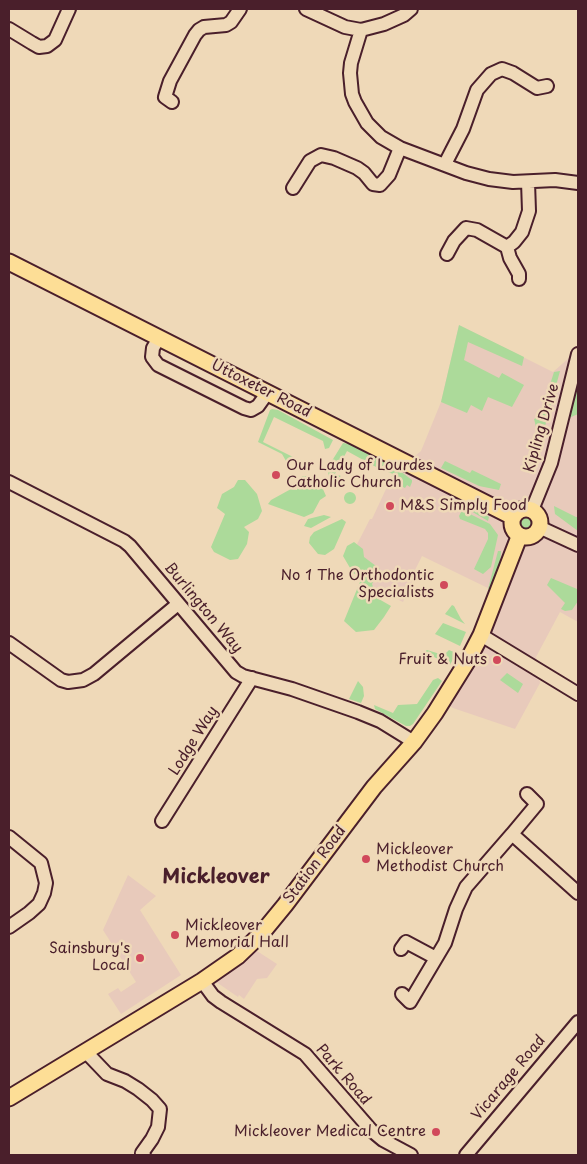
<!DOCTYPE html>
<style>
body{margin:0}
#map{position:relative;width:587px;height:1164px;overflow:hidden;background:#efd9b8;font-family:"Playpen Sans",sans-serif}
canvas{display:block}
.frame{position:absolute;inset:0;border:10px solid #4a1f2b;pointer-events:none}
</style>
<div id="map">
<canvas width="587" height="1164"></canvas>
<div class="frame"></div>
</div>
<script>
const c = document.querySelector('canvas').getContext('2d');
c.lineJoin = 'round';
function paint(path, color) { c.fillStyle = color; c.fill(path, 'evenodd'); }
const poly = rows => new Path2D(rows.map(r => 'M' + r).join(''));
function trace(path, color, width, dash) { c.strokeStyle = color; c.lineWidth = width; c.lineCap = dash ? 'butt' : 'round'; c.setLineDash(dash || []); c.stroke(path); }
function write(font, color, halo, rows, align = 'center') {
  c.font = font + ' "Playpen Sans",sans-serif'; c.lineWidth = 5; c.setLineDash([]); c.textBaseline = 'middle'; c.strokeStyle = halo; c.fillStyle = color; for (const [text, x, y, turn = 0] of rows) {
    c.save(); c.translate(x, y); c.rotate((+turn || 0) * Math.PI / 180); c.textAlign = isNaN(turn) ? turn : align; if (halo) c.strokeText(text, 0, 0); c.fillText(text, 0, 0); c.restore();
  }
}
const built = poly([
 [459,325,553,372,578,350,578,622,560,612,536,657,540,683,515,729,453,708,438,699,478,627,492,590,422,556,415,570,417,571,403,602,368,585,351,556,370,519,372,519,393,474,421,451,441,402],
 [128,875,156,896,140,910,181,975,121,1014,108,994,118,988,121,992,136,982,103,930],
 [245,950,257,951,277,964,267,978,257,979,244,999,239,995,238,997,209,977]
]);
const green = poly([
 [459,325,524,357,522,366,468,342,464,360,499,378,502,373,524,385,512,407,488,397,482,411,471,405,467,413,441,402],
 [560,371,538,452,529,449,537,431,534,419,540,416,554,372],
 [578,378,578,414,569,418,571,411],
 [272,409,278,410,333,440,329,448,325,449,323,441,274,417,263,442,293,457,286,461,282,454,258,442,270,410],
 [343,443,350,444,383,460,386,463,383,466,376,467,347,451,335,474,341,476,334,481,329,477,328,472,330,464],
 [445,461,470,473,472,470,501,484,499,490,479,486,441,468],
 [396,468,412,480,412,482,410,487,407,485,405,488,390,480,393,474,388,472],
 [302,476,309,476,319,480,326,496,320,500,313,513,304,517,268,504,271,500,291,489,297,490],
 [238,480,245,480,257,494,262,511,258,519,244,527,249,532,247,544,238,559,230,560,214,552,211,547,225,514,217,508,222,494,234,487],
 '344 498a6 6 0 1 1 12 0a6 6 0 1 1-12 0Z',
 [468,504,489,517,488,521,464,507],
 [554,506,576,517,578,517,578,531,555,514],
 [462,510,490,524,498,535,491,567,483,574,474,569,488,539,488,533,485,529,460,519,459,516],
 '518 522a8 8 0 1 1 16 0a8 8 0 1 1-16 0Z',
 [324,515,331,517,311,528,304,526,308,519],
 [342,519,346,522,334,549,325,555,318,554,309,543,310,537,314,532],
 [354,542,363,549,364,557,380,569,372,584,377,598,391,606,384,617,374,630,356,632,344,621,362,577,353,573,343,556,347,546],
 [498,551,501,551,500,564,491,588,488,589],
 [551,578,577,589,578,588,578,601,572,610,565,611,561,609,565,603,547,585],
 [452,605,454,606,461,619,465,624,445,614],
 [443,623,466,632,460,646,435,634],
 [427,650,440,654,445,654,449,650,456,653,450,665,424,652],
 [507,673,523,684,518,693,500,680],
 [438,678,442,681,413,724,410,726,406,726,375,709,374,705,393,713,398,705,417,704,433,680],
 [358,681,363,687,364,696,361,703,349,699]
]);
const minor = poly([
 [306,9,345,27,361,30,384,24,404,15,411,9],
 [9,29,32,43,39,47,47,46,55,40,69,9],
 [361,30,351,63,350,73,352,94,355,102,367,123,381,137,400,148,466,173,489,179,513,182,555,180,578,183],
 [172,102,165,97,170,81,195,35,199,30,204,27,226,25,231,22,240,9],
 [445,164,463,129,477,90,491,74,502,69,513,73,537,88,547,86],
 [293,188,310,161,321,155,334,158,357,168,364,173,373,184,380,185,389,175,400,148],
 [507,247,510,258,519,274,519,279],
 [447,254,454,241,466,228,477,230,507,247,514,242,522,232,529,211,528,182],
 [159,338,153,348,152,357,158,365,244,408,251,410,258,406,268,392],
 [9,482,124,541,130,546,236,672,243,676,292,689,358,712,380,721,414,742],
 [532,510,551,463,578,354],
 [539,527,578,545],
 [481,635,578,694],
 [9,643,61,680,68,682,83,680,94,674,178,604],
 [527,794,537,804,512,834,578,893],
 [162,821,252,678],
 [9,837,41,863,46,883,44,893,39,904,29,913,9,927],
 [401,949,406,942,436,958],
 [202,981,213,996,221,1002,305,1054,371,1130,383,1140,411,1155],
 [402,994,410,1002,445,943,456,909,466,887,512,834],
 [85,1051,107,1074,125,1081,138,1089,152,1100,160,1109,158,1127,152,1139,142,1153,144,1155],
 [466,1155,578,1022]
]);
const major = poly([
 [9,262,513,517],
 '512 523a14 14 0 1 1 28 0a14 14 0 1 1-28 0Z',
 [9,1098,202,981,238,956,262,933,285,905,374,787,414,742,435,713,468,660,481,635,519,537]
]);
const markers = [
 [276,475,5,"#d1495b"],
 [390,506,5,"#d1495b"],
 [444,585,5,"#d1495b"],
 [497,660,5,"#d1495b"],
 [366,859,5,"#d1495b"],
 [175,935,5,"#d1495b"],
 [140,958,5,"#d1495b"],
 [436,1132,5,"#d1495b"]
];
const streetNames = [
 ["Uttoxeter Road",261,389,27],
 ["Kipling Drive",542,428,-74],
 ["Burlington Way",203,608,50],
 ["Lodge Way",194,741,-58],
 ["Station Road",315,865,-53],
 ["Park Road",343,1075,49],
 ["Vicarage Road",509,1078,-50]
];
const poiNames = [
 ["Our Lady of Lourdes",286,466],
 ["Catholic Church",286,483],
 ["M&S Simply Food",400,506],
 ["No 1 The Orthodontic",434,576,"right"],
 ["Specialists",434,593,"right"],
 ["Fruit & Nuts",487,660,"right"],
 ["Mickleover",376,850],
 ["Methodist Church",376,867],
 ["Mickleover",185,926],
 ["Memorial Hall",185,943],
 ["Sainsbury's",130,949,"right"],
 ["Local",130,966,"right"],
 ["Mickleover Medical Centre",426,1132,"right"]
];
const districtNames = [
 ["Mickleover",216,877]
];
paint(built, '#e8cabb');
paint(green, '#acda9a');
trace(minor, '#4a1f2b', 16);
trace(major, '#4a1f2b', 19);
trace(minor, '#efd9b8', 12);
trace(major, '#fdde96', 15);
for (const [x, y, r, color] of markers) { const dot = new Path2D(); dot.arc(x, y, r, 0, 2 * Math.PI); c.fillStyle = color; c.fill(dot); trace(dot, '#efd9b8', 2); }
write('15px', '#4a1f2b', '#efd9b8', streetNames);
write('15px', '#4a1f2b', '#efd9b8', poiNames, 'left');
write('bold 20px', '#4a1f2b', '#efd9b8', districtNames);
</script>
